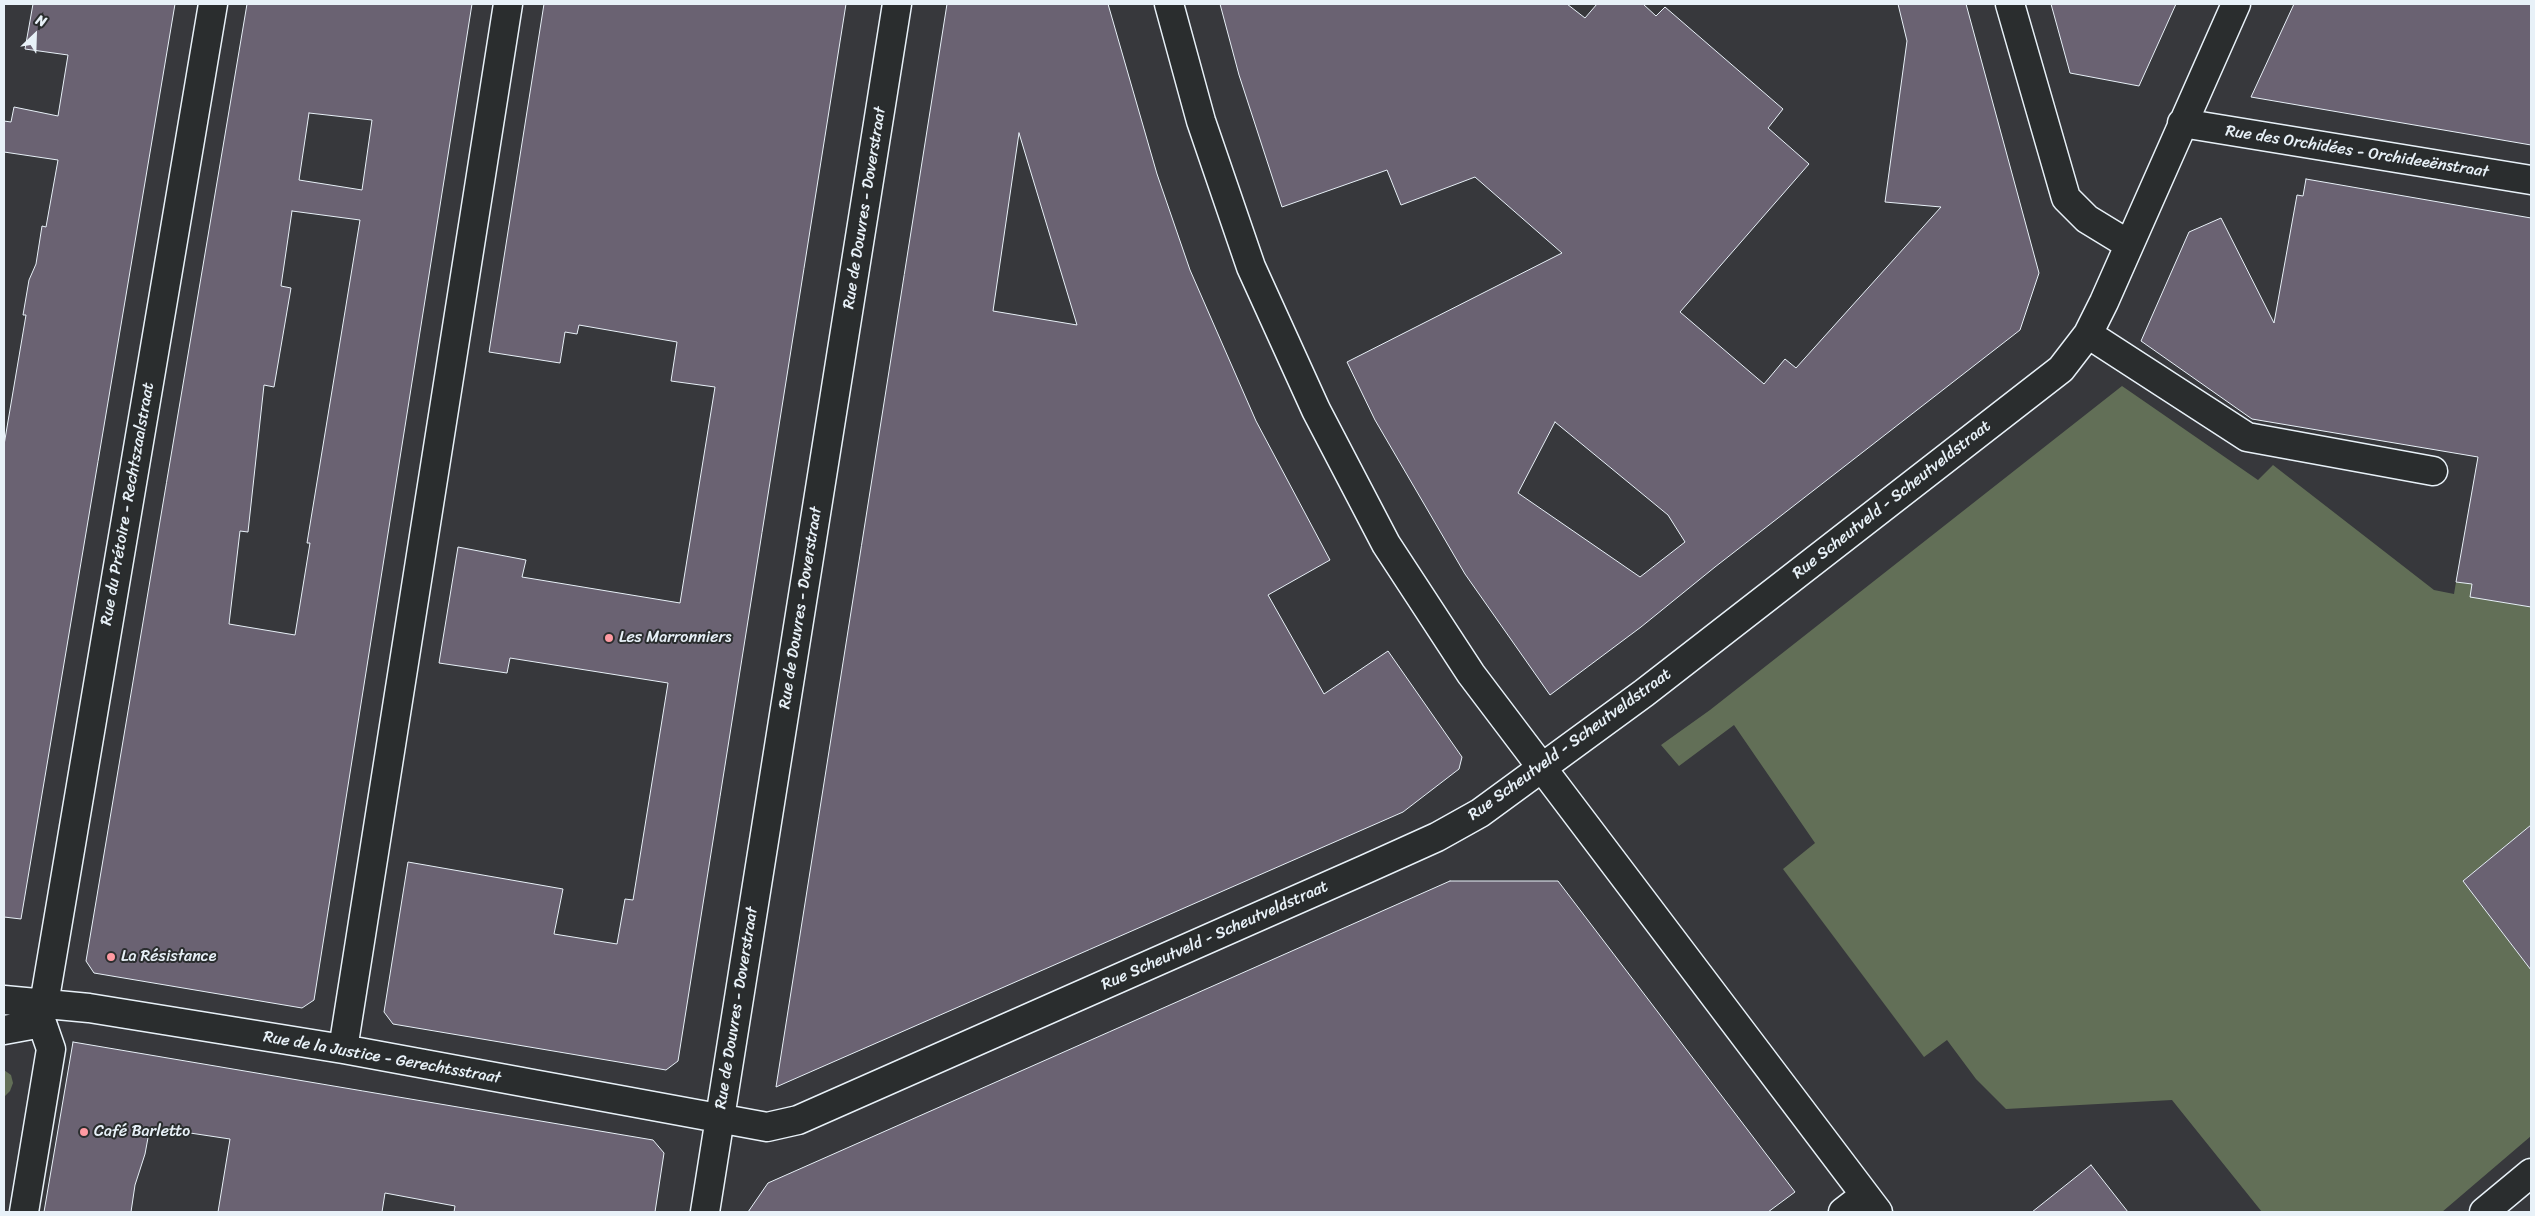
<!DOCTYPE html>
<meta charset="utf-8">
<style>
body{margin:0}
#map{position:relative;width:2535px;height:1216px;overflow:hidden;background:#37383c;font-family:Sriracha,sans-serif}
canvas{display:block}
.frame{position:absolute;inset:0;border:5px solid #e8f1f8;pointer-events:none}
.north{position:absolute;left:10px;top:10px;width:50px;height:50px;-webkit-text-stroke:4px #2a2d2e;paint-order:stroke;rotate:24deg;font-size:14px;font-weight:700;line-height:20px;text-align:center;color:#e8f1f8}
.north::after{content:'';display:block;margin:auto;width:18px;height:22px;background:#e8f1f8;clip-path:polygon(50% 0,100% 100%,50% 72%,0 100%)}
</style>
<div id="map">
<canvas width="2535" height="1216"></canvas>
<div class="frame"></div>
<div class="north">N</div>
</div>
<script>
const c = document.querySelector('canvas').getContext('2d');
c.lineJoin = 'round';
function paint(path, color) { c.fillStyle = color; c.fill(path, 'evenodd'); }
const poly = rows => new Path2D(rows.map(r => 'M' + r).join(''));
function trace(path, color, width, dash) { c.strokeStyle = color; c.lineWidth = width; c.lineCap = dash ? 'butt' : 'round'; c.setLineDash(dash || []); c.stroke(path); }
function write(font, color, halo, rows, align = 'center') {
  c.font = font + ' Sriracha,sans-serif'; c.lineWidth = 4; c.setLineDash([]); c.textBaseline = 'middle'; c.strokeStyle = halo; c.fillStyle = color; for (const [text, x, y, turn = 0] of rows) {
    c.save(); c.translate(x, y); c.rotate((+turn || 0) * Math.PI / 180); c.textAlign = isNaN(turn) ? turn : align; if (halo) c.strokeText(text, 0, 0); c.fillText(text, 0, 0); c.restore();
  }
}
const green = poly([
 [2122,386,2258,480,2273,465,2434,590,2454,594,2456,582,2472,584,2471,597,2531,607,2531,825,2463,881,2531,970,2531,1136,2442,1212,2262,1212,2172,1100,2006,1109,1976,1079,1947,1040,1924,1057,1783,869,1815,843,1734,725,1679,766,1661,745,1710,710],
 [4,1070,11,1075,13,1083,10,1091,4,1097]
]);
const building = poly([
 [33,4,175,4,21,919,4,917,4,445,26,315,23,315,29,280,36,264,42,226,46,227,58,160,4,152,4,121,11,122,14,107,58,116,68,55,25,49,33,4],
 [247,4,472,4,314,1000,302,1008,94,973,86,961,247,4],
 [309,113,372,120,362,190,299,180,309,113],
 [292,211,360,220,307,543,310,543,295,635,229,624,240,531,248,532,264,385,274,387,291,288,281,286,292,211],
 [544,4,846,4,678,1061,666,1070,393,1024,384,1012,408,862,563,889,554,934,617,944,625,899,633,900,668,683,510,658,507,673,439,663,458,547,526,560,522,577,680,603,715,387,671,381,677,342,579,325,577,334,565,332,560,363,489,352,544,4],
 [947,4,1108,4,1157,174,1190,270,1256,421,1330,560,1268,595,1324,694,1388,651,1462,757,1459,769,1403,812,776,1087,947,4],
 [1019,133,1077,325,993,311,1019,133],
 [1220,4,1567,4,1585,18,1597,4,1643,4,1656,16,1665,7,1783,109,1768,128,1809,164,1680,312,1764,384,1785,359,1796,368,1941,207,1885,202,1907,41,1898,4,1966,4,2039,273,2020,330,1715,567,1641,627,1550,695,1465,574,1375,420,1347,362,1562,253,1475,177,1401,205,1387,170,1282,207,1239,75,1220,4],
 [1555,422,1668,515,1685,542,1640,577,1518,493,1555,422],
 [2051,4,2176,4,2139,86,2070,73,2051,4],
 [2294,4,2531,4,2531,145,2251,97,2294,4],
 [2306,179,2531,218,2531,607,2470,597,2472,584,2456,582,2478,457,2252,419,2141,341,2189,232,2221,218,2274,323,2297,195,2303,196,2306,179],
 [2531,825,2531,970,2463,881,2531,825],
 [1450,881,1558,881,1795,1192,1768,1212,748,1212,768,1183,1450,881],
 [73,1042,653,1140,664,1153,655,1212,454,1212,455,1206,385,1193,382,1212,218,1212,230,1139,150,1127,145,1154,135,1185,131,1212,44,1212,73,1042],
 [2091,1165,2128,1212,2032,1212,2091,1165]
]);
const minor = poly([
 [1169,4,1201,121,1251,267,1316,410,1386,544,1471,674,1878,1212],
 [2010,4,2066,198,2087,219,2128,244],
 [2182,123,2531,180],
 [2088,334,2247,437,2433,471],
 [4,1000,89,1008,343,1049,767,1127,798,1120,1366,869,1437,837,1480,813,1644,693,2061,369,2088,334,2104,302,2236,4],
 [44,1004,213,4],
 [4,1030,42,1023,51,1049,24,1212],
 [343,1049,508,4],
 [705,1212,897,4],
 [1843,1212,1865,1195],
 [2484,1212,2531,1173]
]);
const markers = [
 [609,638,5,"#ff9aa2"],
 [111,957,5,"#ff9aa2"],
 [84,1132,5,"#ff9aa2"]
];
const streetNames = [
 ["Rue des Orchidées - Orchideeënstraat",2357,152,9],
 ["Rue de Douvres - Doverstraat",865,208,-81],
 ["Rue Scheutveld - Scheutveldstraat",1892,500,-38],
 ["Rue du Prétoire - Rechtszaalstraat",128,504,-80],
 ["Rue de Douvres - Doverstraat",801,608,-81],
 ["Rue Scheutveld - Scheutveldstraat",1570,745,-36],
 ["Rue Scheutveld - Scheutveldstraat",1215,936,-24],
 ["Rue de Douvres - Doverstraat",737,1008,-81],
 ["Rue de la Justice - Gerechtsstraat",382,1058,10]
];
const poiNames = [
 ["Les Marronniers",619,638],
 ["La Résistance",121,957],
 ["Café Barletto",94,1132]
];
paint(green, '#626f57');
paint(building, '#6a6272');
trace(building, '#e8f1f8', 1);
trace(minor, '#e8f1f8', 31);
trace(minor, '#2a2d2e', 28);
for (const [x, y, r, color] of markers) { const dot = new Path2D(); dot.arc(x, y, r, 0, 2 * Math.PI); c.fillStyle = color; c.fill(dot); trace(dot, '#2a2d2e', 2); }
write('16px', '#e8f1f8', '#2a2d2e', streetNames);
write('16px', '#e8f1f8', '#2a2d2e', poiNames, 'left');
</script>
